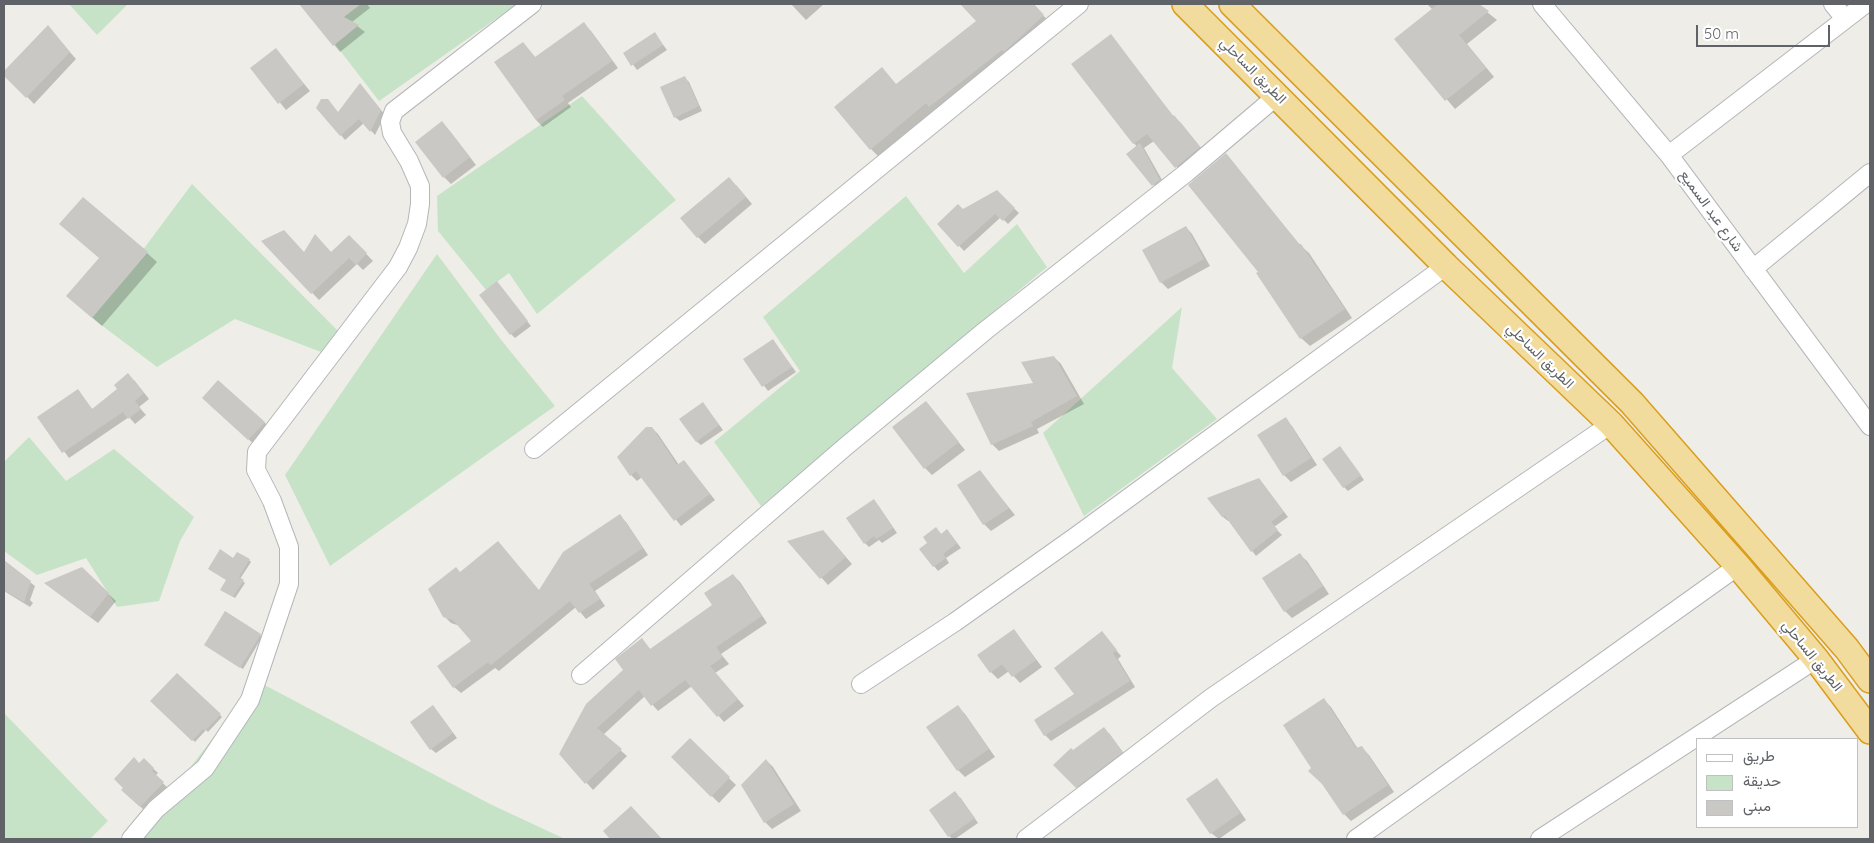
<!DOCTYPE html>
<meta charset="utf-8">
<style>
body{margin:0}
#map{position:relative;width:1874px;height:843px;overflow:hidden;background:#efede7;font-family:Quicksand,Vazirmatn,sans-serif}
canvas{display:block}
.frame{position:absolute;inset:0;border:5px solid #5f6266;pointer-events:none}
.legend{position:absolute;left:1696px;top:738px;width:162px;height:90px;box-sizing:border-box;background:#fff;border:1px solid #bfc0c2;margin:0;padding:6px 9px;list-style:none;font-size:15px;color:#5f6266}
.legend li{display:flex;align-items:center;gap:10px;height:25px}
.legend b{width:25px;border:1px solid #bfc0c2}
.scale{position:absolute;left:1696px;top:25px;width:134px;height:22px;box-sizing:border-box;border:2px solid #5f6266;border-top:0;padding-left:6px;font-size:15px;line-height:18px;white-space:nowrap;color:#5f6266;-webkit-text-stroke:4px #fff;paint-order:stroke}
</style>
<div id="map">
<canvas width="1874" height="843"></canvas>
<div class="frame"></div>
<ul class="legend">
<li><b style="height:6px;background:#fff"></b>طريق</li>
<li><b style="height:14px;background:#c7e3c7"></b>حديقة</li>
<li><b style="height:14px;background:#cac8c4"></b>مبنى</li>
</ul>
<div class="scale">50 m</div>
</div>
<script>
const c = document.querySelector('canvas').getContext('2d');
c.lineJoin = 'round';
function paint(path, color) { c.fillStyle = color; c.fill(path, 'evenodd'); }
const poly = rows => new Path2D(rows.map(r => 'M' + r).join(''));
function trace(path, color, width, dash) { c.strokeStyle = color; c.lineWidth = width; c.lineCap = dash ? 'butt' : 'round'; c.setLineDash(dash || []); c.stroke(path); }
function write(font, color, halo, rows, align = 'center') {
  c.font = font + ' Quicksand,Vazirmatn,sans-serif'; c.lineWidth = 4.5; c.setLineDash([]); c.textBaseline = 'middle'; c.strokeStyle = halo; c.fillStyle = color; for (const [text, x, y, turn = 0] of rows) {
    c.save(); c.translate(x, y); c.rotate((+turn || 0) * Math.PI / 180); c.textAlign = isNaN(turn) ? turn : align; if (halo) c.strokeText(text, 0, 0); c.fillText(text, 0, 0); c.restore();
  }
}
const green = poly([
 [69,4,128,4,97,35],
 [304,4,517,4,379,101],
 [582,96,676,200,537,314,509,273,486,290,438,231,437,196],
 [192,184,344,337,321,352,235,319,157,367,92,318],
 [906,196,964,273,1017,224,1047,267,761,506,714,442,800,371,763,317],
 [437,254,502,341,555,406,330,566,285,475],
 [1182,307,1172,368,1217,419,1084,516,1043,433],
 [29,437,66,481,114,449,194,517,180,541,159,601,117,607,86,558,37,575,4,551,4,462],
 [257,681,490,804,565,839,135,839],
 [4,713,108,821,90,839,4,839]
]);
const shadow = poly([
 [301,4,367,4,370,8,352,22,365,32,340,52],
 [791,4,824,4,806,20],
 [962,4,1033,4,1050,23,937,113,934,110,878,156,871,149,897,85,978,21],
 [1427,4,1477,4,1497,20,1467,44,1494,77,1455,109,1396,39,1433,10],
 [584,24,591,31,618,68,568,103,571,107,543,127,536,120,496,63,523,43,536,58],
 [48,27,76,59,34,104,4,73],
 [655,34,667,50,637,70,625,53],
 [1111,36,1174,117,1181,123,1206,154,1183,174,1154,141,1144,148,1166,187,1160,192,1128,154,1137,147,1134,143],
 [276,50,310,91,286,110,252,68],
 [684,77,689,82,702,111,680,121,675,117],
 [364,89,385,115,375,135,364,123,345,140,341,135,338,113],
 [449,130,476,165,451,184,444,177],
 [1226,155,1300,245,1309,253,1352,318,1310,346,1301,338,1260,273],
 [736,185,752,204,705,244,698,237],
 [996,191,1019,213,1008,224,1001,217,964,251,939,224],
 [61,224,147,253,157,262,102,326,68,296,100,258],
 [1186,227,1192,234,1210,266,1168,289,1161,282],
 [349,236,373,261,363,270,357,264,319,300,263,241,304,254,332,253],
 [501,288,531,326,515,338,511,334],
 [773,341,796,372,768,391,745,360],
 [1054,357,1061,364,1084,404,1037,429,1039,433,999,451,992,444],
 [134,380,149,399,139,407,146,415,135,424,129,417,69,458,39,417,78,391,93,410,119,389],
 [703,403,723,430,701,445,696,441],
 [926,403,965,450,932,475,925,468],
 [210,405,264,422,271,429,256,446],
 [1285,419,1292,426,1317,465,1291,482,1284,475],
 [652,428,658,434,679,465,684,461,715,500,681,526,642,477,637,481,631,475],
 [1340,447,1364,480,1348,491,1344,487],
 [980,472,1015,515,991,531,984,524],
 [1263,484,1288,517,1274,527,1282,535,1256,556,1229,520,1228,521,1223,517,1209,498],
 [878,505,897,533,882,543,879,540,869,547,865,543],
 [619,516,626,522,648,555,595,591,605,606,586,619,576,607,499,671,495,668,461,693,454,687,473,641,460,626,451,623,444,616,461,573,540,591],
 [936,528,942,535,951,535,961,548,946,558,949,563,938,571,934,566,929,543],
 [830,539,852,564,828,585,789,541],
 [1300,555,1307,561,1329,594,1292,618,1285,611],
 [234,560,249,560,251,562,240,579,245,583,235,598,224,591],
 [4,562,35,586,30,600,33,603,30,607,4,591],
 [82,569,116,601,98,623,46,584],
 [733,575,740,582,767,623,721,654,729,664,715,673,744,706,724,722,692,686,658,711,645,696,603,735,627,756,593,790,561,754,625,670,642,640,651,650,714,605],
 [1014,630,1042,667,1020,683,1009,671,998,679,991,672],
 [260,635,262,637,243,669,208,647],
 [1107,639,1121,656,1118,659,1135,687,1051,741,1045,735,1076,694],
 [177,675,222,717,208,732,206,730,195,742,152,701],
 [1324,700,1331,707,1358,749,1362,748,1369,755,1394,792,1351,821,1344,814],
 [958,707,965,714,995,757,965,777,958,770,928,728],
 [437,711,457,738,436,753,431,749],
 [1109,733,1126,757,1081,791,1055,765],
 [690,740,736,785,719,803,672,757],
 [144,760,158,773,155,776,167,787,145,811,123,790],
 [766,760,773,767,801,811,772,829,765,822],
 [1216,780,1223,787,1246,820,1219,839,1211,833],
 [960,797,978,823,955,839,953,839,949,836]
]);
const building = poly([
 [299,4,361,4,344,17,359,25,333,46],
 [960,4,1034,4,1044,15,1004,52,1002,50,929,107,926,103,870,150,834,107,882,67,896,84,976,21],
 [1438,4,1479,4,1489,11,1459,35,1486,68,1445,101,1394,39],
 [584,22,612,61,562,96,565,100,536,120,494,62,523,42,535,57],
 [48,25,70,52,26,98,4,76,4,71],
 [655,32,663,45,631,66,623,53],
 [1111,34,1173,116,1174,115,1200,147,1175,168,1147,134,1133,144,1071,64],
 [276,48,304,84,278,104,250,68],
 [685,76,699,106,674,118,660,87],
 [360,83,381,110,370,132,359,119,340,136,316,108,321,99,328,99,338,112],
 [442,121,470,157,443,178,415,142],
 [1140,143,1160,180,1152,186,1126,154],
 [1226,153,1299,244,1301,244,1345,309,1300,339,1256,273,1258,272,1188,185],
 [729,177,746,197,697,238,680,218],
 [997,190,1015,208,1003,221,995,214,958,247,937,224,958,204,963,209],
 [83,197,148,252,92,318,66,296,99,258,59,224],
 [1186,226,1204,259,1160,283,1142,250],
 [284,230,304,252,315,234,331,252,349,235,367,253,356,265,349,258,311,294,261,241],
 [497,281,528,321,510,335,479,295],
 [773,339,792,367,762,387,743,359],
 [1054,356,1077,396,1031,422,1033,426,991,445,966,393,1033,383,1021,362],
 [128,373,144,393,135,401,141,409,128,419,123,412,62,453,37,417,78,389,92,409,117,389,114,385],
 [218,380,265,422,248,440,202,398],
 [926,401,959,442,924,469,892,427],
 [703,402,719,425,696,442,679,419],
 [1286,417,1311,458,1283,476,1257,435],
 [646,427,652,427,677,465,684,460,710,494,674,521,636,471,630,476,617,457],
 [1340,446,1361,475,1343,488,1322,459],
 [980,470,1009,508,983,525,957,485],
 [1259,478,1284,512,1271,522,1278,530,1251,552,1225,516,1222,517,1207,498],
 [874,499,893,528,876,539,874,536,864,544,846,518],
 [620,514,643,548,589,584,600,599,579,613,570,601,491,665,488,662,453,688,437,666,471,641,453,620,443,617,428,589,456,567,460,572,498,541,539,590,563,552],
 [936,527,941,534,947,529,957,543,943,554,946,558,933,567,919,549,927,543,923,537],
 [823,530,846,557,820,579,787,541],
 [220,549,233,558,237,552,250,559,239,577,244,580,233,597,220,590,226,580,208,569],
 [1300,553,1323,586,1284,612,1262,578],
 [4,560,31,581,24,602,4,590],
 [82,567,109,593,90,617,44,583],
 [733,574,762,616,716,647,723,657,710,666,738,699,717,717,685,680,651,706,639,690,597,728,622,749,585,784,559,754,586,704,623,670,615,659,642,638,650,649,712,605,704,593],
 [225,611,261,634,240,668,204,645],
 [1014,629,1036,660,1012,677,1002,664,990,673,977,655],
 [1102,631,1117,650,1113,653,1130,681,1044,736,1034,720,1074,694,1054,668],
 [177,673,221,714,205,731,203,729,192,741,150,701],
 [1324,698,1356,748,1362,746,1388,785,1343,815,1322,784,1308,771,1311,768,1283,725],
 [433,705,453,733,430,750,410,722],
 [958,705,989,749,957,771,926,727],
 [1104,727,1123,752,1076,788,1053,765,1071,748,1073,750],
 [690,738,730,777,711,797,671,757],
 [134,757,139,763,144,758,154,768,152,771,164,782,140,807,121,790,123,788,114,779],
 [766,759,794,804,764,823,741,785],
 [1217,778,1240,813,1210,834,1186,799],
 [955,791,975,818,948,837,929,810],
 [631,806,662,839,610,839,603,831]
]);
const minor = poly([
 [1542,4,1669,155,1870,426],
 [1833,4,1845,19],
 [1669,155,1865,4],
 [1753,269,1870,173],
 [534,449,1079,4],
 [581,675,845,447,986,330,1186,173,1278,95],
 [861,684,955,622,1075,537,1446,266],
 [131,839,156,809,205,768,250,700,289,584,289,547,272,501,256,470,257,452,398,267,408,248,417,224,420,204,420,186,409,161,392,133,390,122,394,111,532,4],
 [1026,839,1211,698,1611,424],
 [1356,839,1738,566],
 [1540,839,1816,659]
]);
const highway = poly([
 [1185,4,1446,266,1611,424,1738,566,1816,659,1870,731],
 [1232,4,1632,403,1847,649,1870,680]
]);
const streetNames = [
 ["الطريق الساحلي",1253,71,45],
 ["شارع عبد السميع",1711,211,54],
 ["الطريق الساحلي",1540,356,44],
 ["الطريق الساحلي",1812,656,51]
];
paint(green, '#c7e3c7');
paint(shadow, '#0003');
paint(building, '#cac8c4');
trace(minor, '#b4b7ba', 20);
trace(highway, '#da9e1c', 28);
trace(minor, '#fff', 18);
trace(highway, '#f1db9d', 25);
write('14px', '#5f6266', '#fff', streetNames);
</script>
